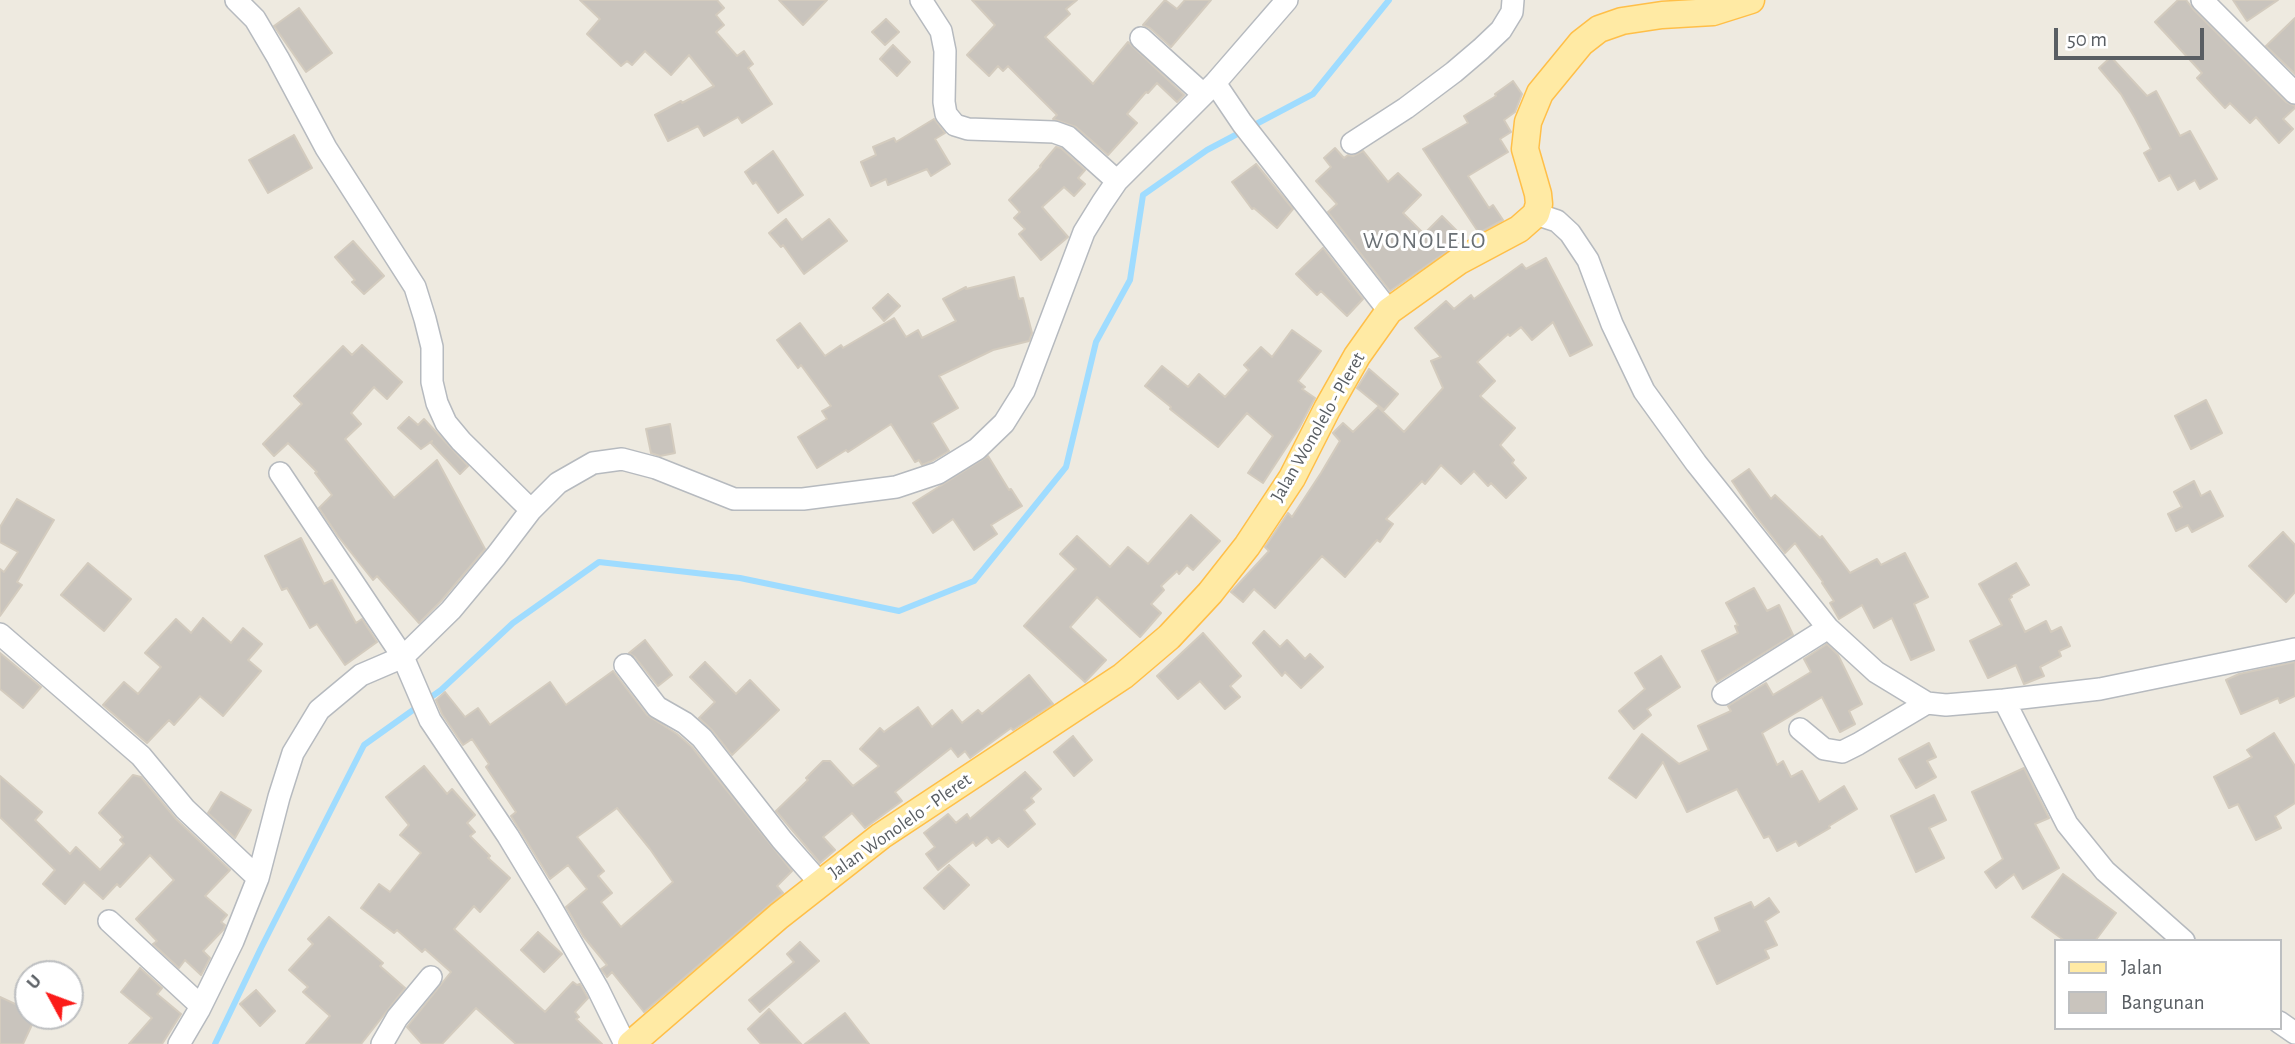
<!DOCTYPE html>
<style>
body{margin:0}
#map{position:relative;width:2295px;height:1044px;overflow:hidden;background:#eeeae0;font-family:"Alegreya Sans",sans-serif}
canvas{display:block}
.legend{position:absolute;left:2054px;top:939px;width:228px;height:91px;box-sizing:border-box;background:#fff;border:2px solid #bdbfc1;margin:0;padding:9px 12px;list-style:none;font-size:21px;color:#595e63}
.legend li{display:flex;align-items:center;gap:14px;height:35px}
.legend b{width:35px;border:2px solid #bdbfc1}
.north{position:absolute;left:14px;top:960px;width:70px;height:70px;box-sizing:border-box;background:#fff;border:2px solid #bdbfc1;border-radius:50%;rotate:311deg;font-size:19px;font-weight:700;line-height:28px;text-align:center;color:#595e63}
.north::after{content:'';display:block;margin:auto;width:24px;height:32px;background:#fb1b19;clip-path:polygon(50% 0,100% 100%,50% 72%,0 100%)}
.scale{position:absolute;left:2054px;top:28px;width:150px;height:32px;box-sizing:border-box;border:4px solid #595e63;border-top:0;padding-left:9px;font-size:21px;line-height:24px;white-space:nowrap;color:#595e63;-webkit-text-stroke:5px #fff;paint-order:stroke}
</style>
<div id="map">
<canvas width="2295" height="1044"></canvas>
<ul class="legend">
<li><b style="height:9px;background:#ffeaa4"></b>Jalan</li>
<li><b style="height:19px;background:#c9c4bd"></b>Bangunan</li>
</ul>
<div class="north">U</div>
<div class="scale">50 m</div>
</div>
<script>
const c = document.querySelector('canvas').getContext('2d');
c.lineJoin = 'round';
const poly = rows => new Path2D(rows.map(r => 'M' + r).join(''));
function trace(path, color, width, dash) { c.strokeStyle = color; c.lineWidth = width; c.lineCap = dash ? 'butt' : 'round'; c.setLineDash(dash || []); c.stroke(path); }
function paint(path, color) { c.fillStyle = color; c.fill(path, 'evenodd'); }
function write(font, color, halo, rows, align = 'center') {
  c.font = font + ' "Alegreya Sans",sans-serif'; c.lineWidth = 6; c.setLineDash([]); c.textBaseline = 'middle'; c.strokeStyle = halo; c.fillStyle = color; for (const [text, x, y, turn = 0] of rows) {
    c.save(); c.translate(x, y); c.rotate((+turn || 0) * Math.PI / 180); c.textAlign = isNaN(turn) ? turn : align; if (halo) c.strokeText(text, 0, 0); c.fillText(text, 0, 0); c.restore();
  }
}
const stream = poly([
 [215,1044,261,948,364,745,441,690,513,623,599,562,740,578,899,611,974,581,1066,467,1096,342,1130,280,1143,195,1207,150,1313,94,1389,0]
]);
const building = poly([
 [580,0,717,0,724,8,716,15,724,25,716,32,737,56,744,51,753,64,748,68,772,104,742,123,738,117,704,136,698,126,668,141,655,115,681,101,682,103,714,86,689,55,671,75,645,51,632,65,627,61,621,66,587,34,600,19,580,0],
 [779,0,827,0,803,25,779,0],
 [972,0,1077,0,1066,9,1070,14,1045,37,1093,84,1128,42,1184,95,1177,102,1157,83,1148,93,1146,92,1127,114,1137,123,1108,155,1076,127,1053,119,1057,115,1008,66,1003,71,998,66,989,76,967,55,995,25,972,0],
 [1165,0,1177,9,1185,0,1211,0,1171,47,1150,28,1143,25,1165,0],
 [2178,0,2186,0,2193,9,2286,102,2295,106,2295,108,2283,119,2293,129,2279,143,2256,117,2250,123,2230,103,2225,108,2197,78,2202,73,2155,22,2178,0],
 [2233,0,2278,0,2247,21,2233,0],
 [299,8,332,53,306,72,274,26,299,8],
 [2295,18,2295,74,2266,46,2295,18],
 [886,19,899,32,885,45,872,32,886,19],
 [893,45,910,62,897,76,880,59,893,45],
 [2111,57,2147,96,2156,91,2180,136,2190,131,2217,179,2200,189,2195,180,2178,190,2170,175,2159,181,2144,153,2151,149,2135,118,2121,94,2099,68,2111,57],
 [1513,81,1522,94,1515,112,1504,120,1511,132,1500,139,1508,152,1468,176,1489,208,1493,205,1503,220,1479,233,1423,149,1468,123,1464,116,1496,96,1495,94,1513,81],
 [934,119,945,133,935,139,950,164,931,176,927,169,888,185,886,179,871,186,861,162,876,155,873,147,894,138,896,142,934,119],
 [294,135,312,168,268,193,249,160,294,135],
 [1056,147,1061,148,1085,170,1078,178,1085,184,1074,196,1064,187,1042,207,1068,237,1041,260,1019,234,1025,229,1014,218,1020,212,1009,200,1041,167,1040,166,1056,147],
 [1335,148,1344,158,1348,155,1353,156,1363,151,1388,182,1398,173,1421,195,1403,213,1424,234,1442,216,1465,239,1390,291,1328,212,1337,204,1316,181,1331,167,1324,158,1335,148],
 [773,151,803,195,778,213,756,182,753,184,745,172,773,151],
 [1256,164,1293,209,1277,228,1254,208,1252,209,1232,182,1256,164],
 [786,219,802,240,829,219,847,241,804,274,783,245,781,247,769,233,786,219],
 [353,241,384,276,364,294,352,282,355,280,335,257,353,241],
 [1323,248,1363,299,1347,316,1321,291,1317,295,1296,274,1323,248],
 [1546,258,1592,345,1570,356,1553,322,1532,340,1521,327,1510,336,1508,334,1477,362,1495,381,1480,396,1515,428,1500,445,1514,460,1512,463,1526,478,1506,498,1491,483,1488,486,1474,471,1461,484,1441,465,1425,484,1422,481,1386,519,1393,524,1380,542,1377,540,1345,577,1322,556,1275,608,1254,589,1243,602,1231,592,1269,551,1265,547,1288,513,1292,517,1321,473,1340,441,1333,433,1343,423,1353,432,1378,407,1404,432,1443,388,1431,361,1441,357,1415,328,1446,301,1454,309,1471,295,1474,299,1522,264,1526,269,1546,258],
 [1014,277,1019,299,1023,298,1032,333,1029,341,993,350,939,376,958,408,932,423,949,451,932,461,922,465,919,460,915,462,891,424,848,452,846,450,817,468,798,437,827,419,822,411,831,406,801,365,798,368,777,340,800,323,825,356,841,345,843,348,894,318,906,337,918,330,922,338,956,321,943,299,966,287,966,289,1014,277],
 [888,294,900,306,884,321,873,308,888,294],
 [1292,330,1321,351,1298,381,1305,387,1302,389,1315,398,1299,428,1263,483,1248,473,1273,436,1247,413,1218,447,1170,409,1171,407,1145,386,1162,366,1188,387,1199,374,1225,397,1249,370,1244,365,1261,347,1272,357,1292,330],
 [362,345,402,382,387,399,374,387,351,413,361,424,345,439,394,498,437,460,485,549,441,601,419,623,377,576,373,580,338,536,319,508,332,495,315,473,317,472,288,443,274,456,263,444,302,404,294,396,343,346,352,355,362,345],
 [1369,369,1398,394,1384,410,1357,388,1369,369],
 [2206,400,2222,433,2191,449,2175,416,2206,400],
 [409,417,418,425,424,419,468,466,460,474,431,443,432,441,421,449,398,428,409,417],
 [670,424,675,453,660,456,651,453,646,429,670,424],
 [988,456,1009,490,1011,489,1022,506,991,525,997,534,974,550,953,519,933,533,913,503,988,456],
 [1749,469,1771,499,1775,495,1820,538,1822,536,1850,573,1877,559,1881,565,1905,553,1928,597,1914,604,1934,650,1911,660,1892,618,1874,628,1862,605,1839,619,1830,603,1834,601,1822,583,1823,582,1795,543,1785,553,1755,515,1732,481,1749,469],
 [2194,481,2201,496,2210,491,2223,516,2192,532,2188,525,2176,531,2168,514,2182,507,2174,492,2194,481],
 [17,499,54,520,17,582,22,585,0,616,0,569,4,572,18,552,0,542,0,527,17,499],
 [1191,515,1220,541,1193,570,1187,565,1179,574,1177,571,1161,586,1164,590,1151,604,1161,613,1140,637,1097,597,1070,627,1106,660,1085,682,1024,626,1076,569,1060,554,1077,536,1110,567,1128,547,1148,564,1191,515],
 [2283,532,2295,545,2295,592,2286,602,2249,566,2283,532],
 [301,538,324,584,332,580,356,623,362,619,377,642,345,665,317,624,310,628,287,588,282,590,265,556,301,538],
 [88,563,131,599,104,631,61,595,88,563],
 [2016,563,2029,585,2011,595,2012,597,2009,599,2025,632,2046,621,2051,632,2061,627,2070,646,2059,651,2061,656,2040,667,2044,676,2024,684,2016,665,1988,678,1970,641,2002,625,1979,584,2016,563],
 [1754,588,1767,611,1779,605,1793,635,1717,682,1702,651,1738,633,1735,626,1738,625,1726,603,1754,588],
 [203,618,231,643,243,628,262,644,248,660,261,671,223,716,200,696,174,725,169,720,147,743,103,705,124,682,138,694,161,667,145,653,176,619,191,633,203,618],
 [1264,631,1280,647,1287,640,1305,659,1310,654,1323,667,1301,688,1285,672,1282,676,1253,643,1264,631],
 [1203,633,1241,676,1230,686,1240,697,1225,709,1200,681,1178,699,1157,676,1203,633],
 [645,640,672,675,658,686,635,657,629,653,645,640],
 [1827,644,1838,655,1862,704,1849,711,1855,724,1840,732,1822,697,1762,733,1777,765,1783,761,1791,777,1802,771,1819,802,1844,786,1857,809,1829,826,1830,828,1799,846,1796,841,1777,851,1769,836,1764,838,1737,789,1687,812,1663,762,1636,798,1609,778,1642,734,1679,764,1709,750,1698,726,1731,711,1728,706,1766,683,1773,695,1811,672,1804,659,1827,644],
 [0,653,41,687,23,708,0,689,0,653],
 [1661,656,1680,687,1647,709,1651,715,1634,729,1619,711,1645,689,1635,673,1661,656],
 [705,662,736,694,750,680,779,710,732,755,712,730,699,718,715,702,690,677,705,662],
 [2295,662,2295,696,2280,703,2278,698,2241,714,2226,680,2239,674,2295,662],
 [613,671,647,715,677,734,692,747,792,871,777,886,783,893,644,1012,612,972,607,977,601,969,607,965,583,936,566,907,587,889,568,865,550,879,511,816,516,812,486,767,489,764,472,739,463,745,442,714,436,700,445,692,465,717,478,708,490,725,550,682,566,705,613,671],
 [617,808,650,849,673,882,621,927,601,902,612,893,598,876,604,871,577,837,617,808],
 [1029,675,1053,704,1013,730,1011,728,970,758,965,751,958,757,951,748,895,792,902,801,865,828,852,813,823,837,835,850,820,863,776,811,808,780,806,778,823,761,830,761,853,786,879,766,860,749,880,728,884,732,918,707,932,727,952,710,962,723,978,710,982,714,1029,675],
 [2274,733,2295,766,2295,803,2275,816,2281,828,2256,840,2238,804,2229,808,2214,777,2252,757,2247,750,2274,733],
 [1073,736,1092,760,1074,776,1054,752,1073,736],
 [1929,743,1936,757,1927,761,1936,777,1916,788,1899,759,1929,743],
 [424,766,447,794,452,789,475,815,467,823,475,832,470,836,490,856,488,858,510,878,480,912,474,906,454,929,545,1012,573,982,577,985,580,984,588,998,575,1012,579,1017,576,1019,602,1044,516,1044,476,1008,442,1044,422,1044,407,1027,451,972,425,949,422,952,397,930,394,933,361,908,379,884,390,892,421,853,400,835,409,825,386,797,424,766],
 [2024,768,2049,818,2035,824,2059,868,2023,889,2014,874,1996,888,1985,872,2003,859,1972,792,2024,768],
 [1025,772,1041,789,1031,798,1034,802,1024,810,1035,824,1008,847,999,838,992,843,987,837,976,846,973,842,938,870,926,854,935,847,924,833,948,814,956,823,967,814,970,819,1025,772],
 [133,775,141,777,176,819,230,870,205,896,227,915,221,922,225,925,224,929,203,951,210,958,201,975,185,960,179,968,153,944,157,941,136,919,174,880,150,855,120,887,117,884,103,899,84,882,65,904,43,884,55,870,0,817,0,776,42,812,35,820,70,854,76,847,100,870,124,844,120,840,123,837,99,813,133,775],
 [221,792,251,810,235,838,208,813,221,792],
 [1934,795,1946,820,1929,828,1944,858,1916,872,1891,816,1934,795],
 [949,865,969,885,944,909,924,888,949,865],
 [2063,874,2116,913,2095,941,2065,941,2032,917,2063,874],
 [1769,898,1779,912,1765,921,1777,945,1765,950,1769,958,1717,984,1697,942,1720,931,1715,918,1751,902,1754,908,1769,898],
 [329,917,383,963,380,966,405,988,361,1044,306,1044,330,1016,303,992,308,987,289,970,313,944,308,939,329,917],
 [538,932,562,954,544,972,521,950,538,932],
 [800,942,819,961,760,1012,749,1000,794,962,787,954,800,942],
 [140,968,162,988,157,994,181,1014,162,1044,129,1044,152,1018,121,992,140,968],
 [256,990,275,1011,260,1026,240,1004,256,990],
 [0,997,28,1010,28,1016,36,1016,23,1044,0,1044,0,997],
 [769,1009,801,1044,761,1044,748,1029,769,1009],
 [845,1013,869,1044,805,1044,845,1013]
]);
const minor = poly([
 [236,0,255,19,278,58,326,148,415,287,425,319,432,347,432,382,437,403,446,423,461,441,531,510],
 [921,0,941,31,945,51,944,102,946,114,955,125,968,129,1054,132,1068,137,1117,181],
 [2202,0,2295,93],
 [1141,38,1203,94],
 [1215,83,1242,123,1389,311],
 [1352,143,1406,108,1454,72,1481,49,1501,30,1512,12,1513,0],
 [1536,214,1557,221,1570,233,1588,260,1612,324,1644,391,1696,463,1828,628,1876,672,1927,703,1946,705,2004,700,2067,824,2105,871,2184,941],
 [280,473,403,657,430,720,508,836,548,902,598,989,625,1044],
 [0,634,141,756,185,809,258,878],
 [625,665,657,707,685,723,702,738,782,840,820,883],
 [1723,694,1828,628],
 [2004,700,2100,689,2295,649],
 [1800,729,1824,749,1842,752,1858,744,1927,703],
 [109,921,201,1006],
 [2279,1022,2295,1033],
 [179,1044,199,1010,233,941,258,878,279,797,293,753,319,710,361,675,403,657,451,610,496,556,531,510,558,483,593,463,622,459,656,468,734,499,803,499,896,487,938,473,977,449,1004,423,1024,391,1084,232,1102,203,1117,181,1215,83,1287,0],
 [382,1044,397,1018,431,977]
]);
const major = poly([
 [631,1044,779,916,881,836,1123,676,1169,637,1210,593,1247,546,1292,478,1327,409,1357,356,1389,311,1459,261,1519,229,1536,214,1539,204,1538,194,1525,149,1528,122,1540,93,1581,43,1599,29,1622,21,1662,15,1713,12,1751,0]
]);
const streetNames = [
 ["Jalan Wonolelo - Pleret",1318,427,-60],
 ["Jalan Wonolelo - Pleret",900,826,-35]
];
const quarterNames = [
 ["WONOLELO",1425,241]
];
trace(stream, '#9fdcff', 6);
paint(building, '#c9c4bd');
trace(building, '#d3cbbe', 2);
trace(minor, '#b6babf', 24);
trace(major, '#ffbf48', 29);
trace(minor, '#fff', 21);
trace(major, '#ffeaa4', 26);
write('19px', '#595e63', '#fff', streetNames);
c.letterSpacing = '2px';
write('23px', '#6a7075', '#fff', quarterNames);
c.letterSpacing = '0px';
</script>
